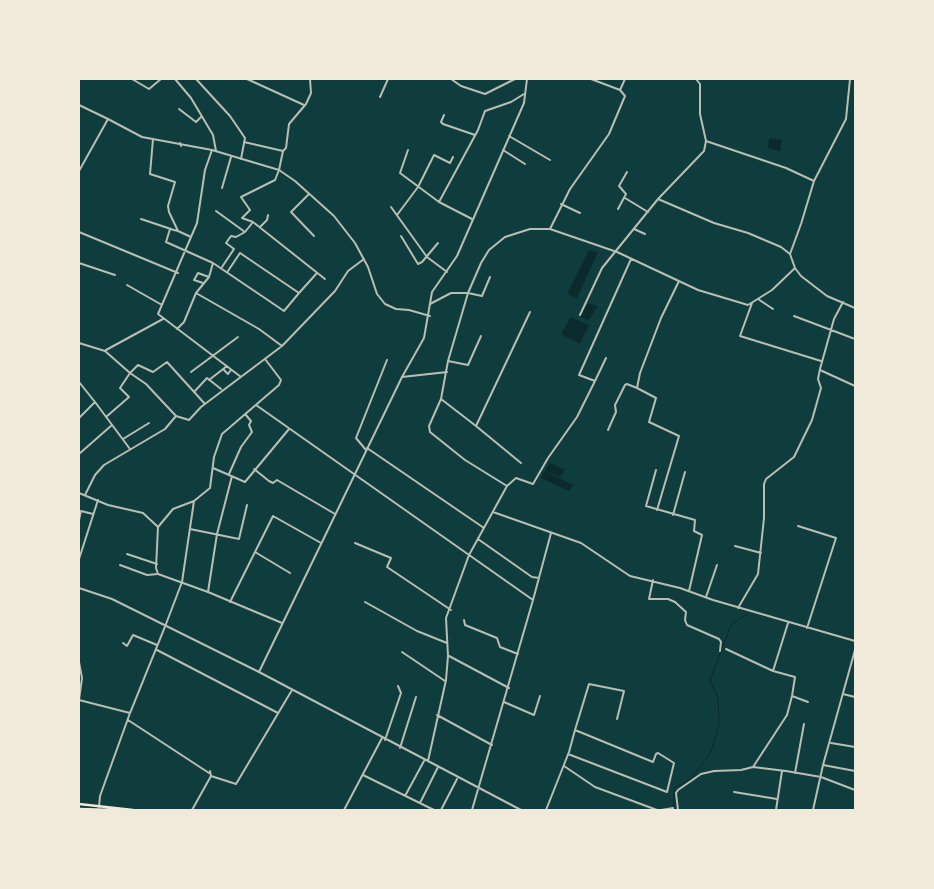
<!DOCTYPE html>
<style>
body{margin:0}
#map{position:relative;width:934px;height:889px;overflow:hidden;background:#0f3d3e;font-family:Signika,sans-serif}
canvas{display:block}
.frame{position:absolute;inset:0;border:80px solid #f1e9da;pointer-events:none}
</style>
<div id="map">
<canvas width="934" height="889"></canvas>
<div class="frame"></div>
</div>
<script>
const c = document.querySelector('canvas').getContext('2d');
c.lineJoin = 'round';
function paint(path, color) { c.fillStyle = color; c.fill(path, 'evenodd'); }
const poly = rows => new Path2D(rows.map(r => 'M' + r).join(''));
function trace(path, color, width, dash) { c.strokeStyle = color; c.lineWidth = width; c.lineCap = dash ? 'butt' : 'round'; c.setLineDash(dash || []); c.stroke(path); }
const water = poly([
 [769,138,782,140,780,151,768,148],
 [589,250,598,252,577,298,567,294],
 [588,303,598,306,589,320,580,317],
 [571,317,589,325,580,344,561,334],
 [550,463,565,470,560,477,545,471],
 [544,471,573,485,569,491,541,478]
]);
const stream = poly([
 [674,810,674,788,691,779,711,752,719,724,718,698,710,680,731,625,747,614]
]);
const minor = poly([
 [132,79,149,89,161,79],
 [175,79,191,98,213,135,216,151],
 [196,79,230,116,245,138,241,159],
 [247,79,304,105],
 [451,79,461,86,485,94,515,79],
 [591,79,620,90],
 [850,79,846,119,814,181,801,224,790,254,795,268,801,276,827,296,855,308],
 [380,97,388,79],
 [79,105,108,119],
 [179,109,196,122,201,117],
 [444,115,441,122,443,124,475,135],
 [509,136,550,160],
 [153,139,150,174,175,182,168,206,169,212,178,231,191,237],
 [706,141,786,168,814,181],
 [244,142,283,151],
 [180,143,181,146],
 [212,150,205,170,197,223,158,314,241,377],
 [408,150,400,173,439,202],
 [503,150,525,164],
 [222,188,231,157],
 [309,194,291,212,314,236],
 [625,198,648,212],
 [658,199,714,223,748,233,781,247,790,254],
 [561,204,580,213],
 [391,207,427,257,447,272],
 [618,209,626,194,619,186,627,172],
 [216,211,245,232,253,222,325,279],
 [397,215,418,187,434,155,450,163,453,157],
 [141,219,171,229],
 [472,219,439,202,478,130,485,111,511,102,524,94],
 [253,222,242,218,250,210,241,197,275,180,279,170],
 [260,227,267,220,268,215],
 [550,229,570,189,609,134,625,96,620,90,625,79],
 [634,229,645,234],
 [178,231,170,229,166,242,213,263],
 [79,232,178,273],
 [401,236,418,264,422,262,438,243],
 [79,263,115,275],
 [222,267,234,249,226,243,231,236,236,237,245,232],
 [228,271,240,253,299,293,317,273],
 [203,283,194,280,198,273,209,277],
 [127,285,162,305],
 [758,299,773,309],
 [752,303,740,336,821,361],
 [430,304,451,293,468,293,482,296,490,277],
 [580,315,602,268,658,199,704,151,706,141,700,114,700,84,696,79],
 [794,316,855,339],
 [177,329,184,322,196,293],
 [79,343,105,351,130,373,138,365,153,372,167,362,205,404],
 [282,346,259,329,196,293,209,277,213,263,284,311,299,293],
 [106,350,163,319],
 [606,358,595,381,579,375,631,259],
 [448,361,468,365,481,336],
 [224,370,228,374,231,370],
 [820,370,855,386],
 [191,372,238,337],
 [402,377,447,372],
 [209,380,227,366],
 [79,382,95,402],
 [637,388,656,398,649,422,679,436,657,510],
 [194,392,207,378,221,389],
 [441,399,476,426,530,312],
 [256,405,533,600,472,810],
 [106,417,129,397,120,388,130,373,146,384,176,416],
 [79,418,95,402,130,449],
 [476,426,521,463],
 [608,430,616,412,615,405,625,385,627,384,637,388,640,373,661,318,679,281],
 [123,439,149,423],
 [367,448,484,528],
 [366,450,356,438,387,360],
 [79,454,112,425],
 [213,468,245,482,289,429],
 [254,469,269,481,273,483,277,480,335,514],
 [656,470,646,506,695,520,694,531,702,535,689,591],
 [229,474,241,447,252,432,249,425,251,421,245,414],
 [507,486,516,478,533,484,548,458,577,417,595,381],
 [85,495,95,475,104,465,165,429,176,416,189,420,201,407,282,346,335,291,348,271,364,259],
 [493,512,581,543,630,576,680,588,713,600,855,641],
 [673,515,685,472],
 [79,520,81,511,93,514],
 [798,526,836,538,807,628],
 [158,527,173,509,194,501,210,488,214,457,222,434,279,385,281,380,265,359],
 [190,529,239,539,247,505],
 [478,539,532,577,539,578],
 [355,543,391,558,387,567,451,610],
 [735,546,761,553],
 [255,552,290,573],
 [127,554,157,564],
 [79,559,98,500],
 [120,565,147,575,158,574],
 [653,580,649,599,668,599,675,602,686,612,685,620,687,625,719,639,721,642,720,651],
 [182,582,194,501],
 [208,592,217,534,232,476],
 [706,597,717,565],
 [533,600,551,533],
 [230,602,273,516,321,543],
 [365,602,417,631,447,643],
 [738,608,758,574,764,518,764,484,766,479,794,457,812,420,821,388,818,379,820,369,834,319,843,302],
 [464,620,465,625,497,638,500,647,518,654],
 [123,643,127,646,133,635,157,645],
 [726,649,773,671],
 [157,650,278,713],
 [402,652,445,681],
 [449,656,509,688],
 [79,662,82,678,79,700],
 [259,672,521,810],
 [843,694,855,697],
 [792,696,808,702],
 [79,700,130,713],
 [504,702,534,715,540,696],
 [437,715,492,745],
 [128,720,209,773],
 [575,730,589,684,624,691,617,719],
 [385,740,401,693,398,686],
 [831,743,855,747],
 [400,748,416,697],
 [428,761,446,680,448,656,446,618,469,555,507,486,465,460,430,432,429,426,441,399,448,361,468,293,481,263,489,250,505,237,530,229,550,229,617,252,698,290,748,305,772,290,795,268],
 [823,765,855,771],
 [564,766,595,787,657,810],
 [753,767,787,715,792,696,795,677,773,671,788,623],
 [795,773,804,724],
 [363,775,434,810],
 [211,776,236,784,292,690],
 [734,792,777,799],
 [405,796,424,761],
 [420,803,438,767],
 [99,807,100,796,130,713,166,624],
 [192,810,211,776,210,771],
 [344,810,382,738],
 [441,810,457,779],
 [546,810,569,752,575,730,653,762,656,754,658,753,674,763,667,792,568,754],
 [661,810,673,808,673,810],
 [678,810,676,793,678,790,701,774,714,771,741,770,753,767,786,771,821,777,855,790],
 [776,810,782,771],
 [813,810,823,765,855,650]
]);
const tertiary = poly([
 [279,170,283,151,286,148,289,124,306,104,311,93,310,79],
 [79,171,108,119,142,137,212,150,279,170,295,181,334,216,355,243,368,267,377,294,385,304,396,309,409,310,430,316],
 [79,493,108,505,143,513,158,527,156,568,158,574,208,592,282,623],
 [79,588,112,599,259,672,402,377,424,338,432,292,457,256,524,103,527,79],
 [166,624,182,582]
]);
const primary = poly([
 [79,804,133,810],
 [79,809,114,810]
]);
paint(water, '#0a2a2b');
trace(stream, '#0a2a2b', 1);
trace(minor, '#b8beb3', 2);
trace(tertiary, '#b8beb3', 2);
trace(primary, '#f1e9da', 2.5);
</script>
